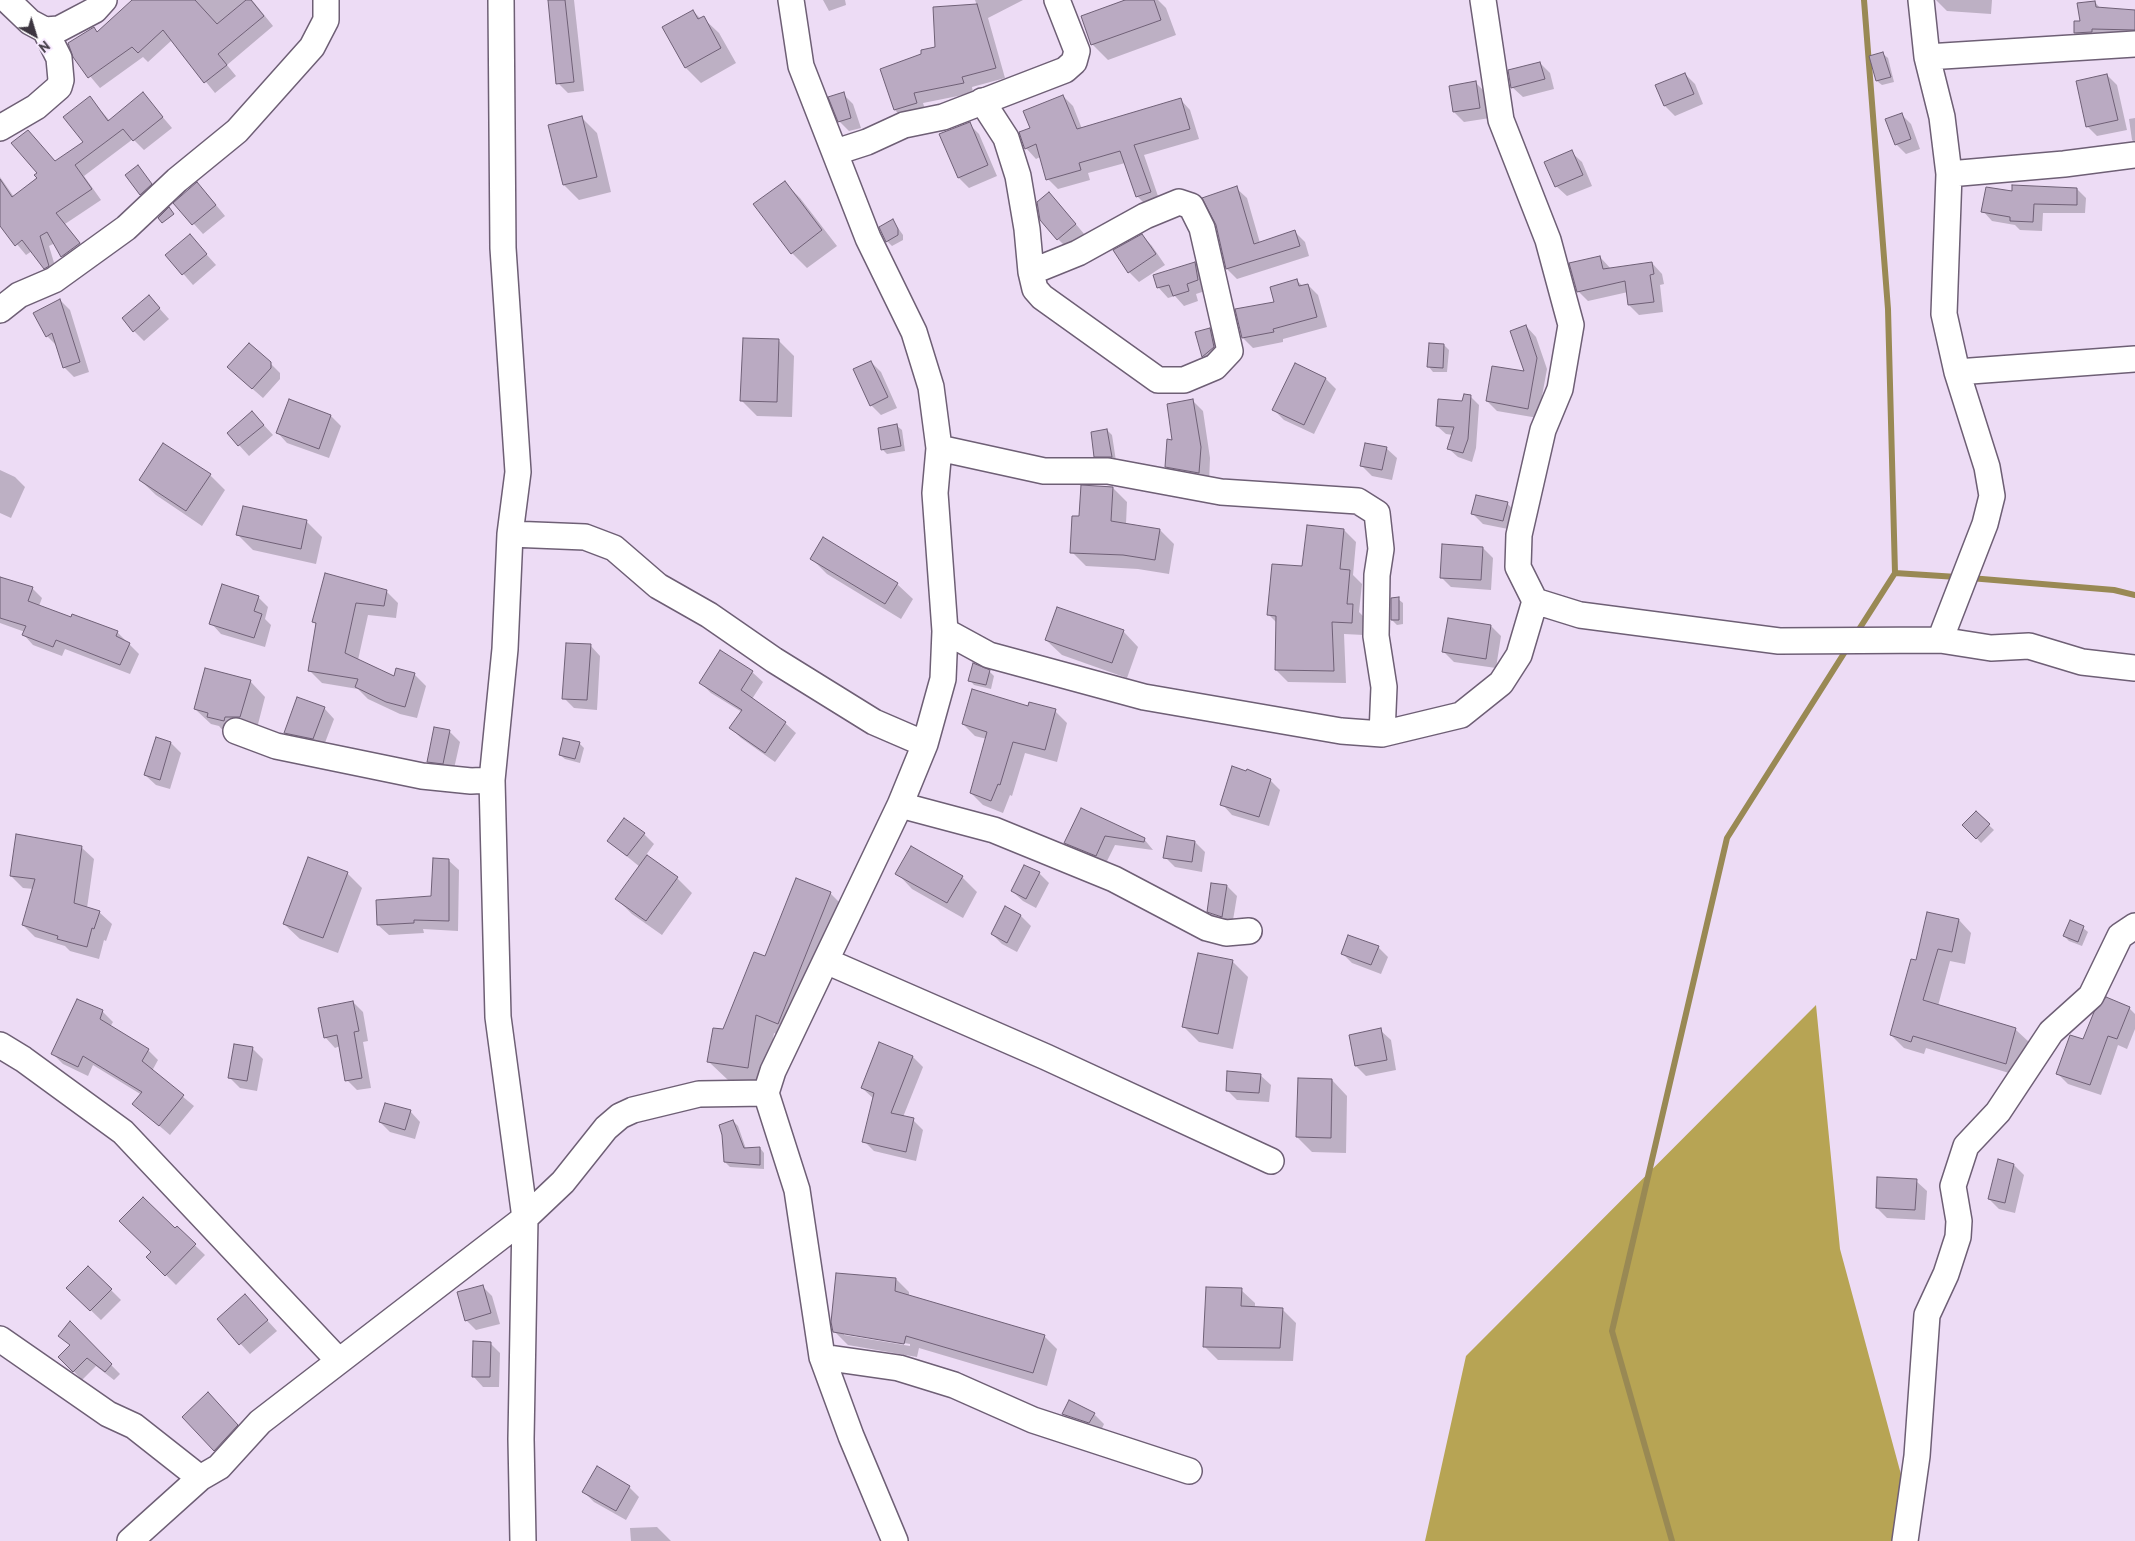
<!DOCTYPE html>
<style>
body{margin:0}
#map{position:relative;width:2135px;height:1541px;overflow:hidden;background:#eddcf5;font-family:"PT Sans",sans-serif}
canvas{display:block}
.north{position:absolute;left:10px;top:10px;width:50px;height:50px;-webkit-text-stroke:4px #f8eaff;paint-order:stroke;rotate:141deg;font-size:14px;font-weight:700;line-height:20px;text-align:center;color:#3d3640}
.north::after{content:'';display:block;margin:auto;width:18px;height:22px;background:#3d3640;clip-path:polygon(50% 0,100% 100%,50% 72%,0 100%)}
</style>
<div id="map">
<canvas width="2135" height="1541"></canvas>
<div class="north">N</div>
</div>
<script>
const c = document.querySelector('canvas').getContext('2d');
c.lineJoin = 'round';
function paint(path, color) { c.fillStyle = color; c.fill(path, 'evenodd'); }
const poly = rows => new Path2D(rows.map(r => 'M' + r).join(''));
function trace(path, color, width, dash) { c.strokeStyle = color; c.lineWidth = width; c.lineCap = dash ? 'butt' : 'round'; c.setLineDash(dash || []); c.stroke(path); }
const forest = poly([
 [1816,1005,1840,1249,1919,1541,1425,1541,1466,1356]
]);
const shadow = poly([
 [133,0,252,0,273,26,227,65,236,76,215,93,172,40,148,62,143,57,100,88,74,57,94,28,98,33],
 [549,0,574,0,584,91,568,93,558,83],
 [823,0,845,0,846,5,829,11],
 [975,0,1023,0,988,18,1005,78,972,87,973,93,923,103,926,113,905,120,895,110,882,69,937,48,977,6],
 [1128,0,1158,0,1166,8,1176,35,1108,60,1092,44],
 [1936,0,1992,0,1991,14,1947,11],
 [2095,2,2100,8,2135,11,2135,34,2096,33,2096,37,2080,38,2075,33],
 [693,11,701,19,703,18,719,33,736,63,701,83,686,68,663,28],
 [1883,54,1888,58,1894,82,1882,85,1877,81,1870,57],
 [1540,63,1550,73,1554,89,1523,97,1512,87],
 [1685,74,1695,84,1703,104,1675,116,1665,106,1657,86],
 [2107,75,2117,85,2127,130,2097,136,2087,126],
 [1476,83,1486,93,1490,118,1464,122,1454,112],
 [143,94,172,128,144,150,133,139,84,176,101,200,65,224,89,254,72,266,62,256,55,243,49,246,58,276,55,278,32,251,26,255,0,224,0,177,14,197,55,162,84,143,90,98,110,121],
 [843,94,853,104,861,128,849,131,839,121],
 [1063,96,1073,106,1082,129,1180,99,1190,110,1199,139,1144,155,1160,202,1148,207,1137,196,1125,163,1088,173,1090,180,1058,189,1048,179,1040,157,1036,159,1026,148,1032,128],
 [1901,114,1911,124,1920,149,1906,154,1896,144],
 [582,118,597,133,611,192,579,200,564,185],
 [2135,118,2135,143,2132,140,2129,119],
 [969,124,979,134,997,176,969,188,959,178,941,135],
 [1571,152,1582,162,1592,186,1567,196,1556,186],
 [138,167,161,195,151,204,127,175],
 [784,182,800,198,837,246,807,268,792,253],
 [1236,188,1247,198,1260,243,1295,232,1305,242,1309,256,1237,279,1227,269,1217,224],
 [2077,189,2086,198,2085,213,2043,213,2042,231,2020,230,2015,225,1992,221,1983,211,2013,192],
 [207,194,225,216,203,234,175,203],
 [1059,204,1085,235,1068,249,1058,239],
 [893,221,903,235,903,240,892,246,887,241],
 [1142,235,1152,246,1165,265,1139,282,1129,272],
 [190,236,216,265,193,285,167,255],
 [1600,257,1611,269,1652,263,1662,274,1664,284,1660,285,1663,312,1639,315,1629,305,1628,292,1588,301,1578,291],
 [1195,263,1205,273,1208,290,1196,294,1198,301,1184,306,1175,296,1168,298,1158,287],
 [1297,281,1303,286,1308,285,1318,295,1327,327,1283,339,1283,342,1253,348,1243,338],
 [149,297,169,319,144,341,134,331],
 [60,300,70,310,89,372,74,377,64,367,57,346,47,336],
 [1526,326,1536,337,1547,369,1538,418,1497,411,1487,401,1526,373],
 [1210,329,1220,339,1213,366,1203,356,1196,333],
 [779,341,794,356,792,417,757,416,742,401],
 [1444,345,1449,350,1447,372,1433,372,1429,367],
 [871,362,881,372,897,408,881,415,871,405],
 [270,363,280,373,280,379,263,398,239,377],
 [1326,379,1336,389,1314,434,1284,420,1274,410],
 [1470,396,1479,405,1476,448,1472,462,1458,457,1449,449,1453,435,1446,434,1437,426],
 [289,401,331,416,341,426,329,458,287,443,277,432],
 [1193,401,1203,411,1210,458,1209,483,1177,477,1166,467],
 [262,423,273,435,249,456,228,433],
 [897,426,902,430,905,451,887,454,883,450],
 [1107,430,1112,435,1116,461,1100,461,1096,456],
 [1386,448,1397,458,1392,480,1372,476,1361,465],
 [0,470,15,477,25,487,11,518,0,513],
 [210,475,225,490,202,526,156,495,140,480],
 [1113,488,1127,502,1126,524,1160,530,1174,544,1169,574,1138,569,1086,566,1072,552,1080,517],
 [1507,503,1517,514,1513,530,1483,524,1473,514],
 [306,521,322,537,316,564,253,550,238,535],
 [1344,530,1356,542,1353,575,1362,584,1359,612,1365,618,1364,635,1344,634,1346,683,1288,682,1276,670,1277,623,1269,615,1304,567],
 [1483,548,1493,558,1491,590,1451,587,1441,577],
 [811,558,897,584,913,599,901,619,827,574],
 [326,575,386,591,398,603,396,618,368,615,358,660,395,677,414,674,426,686,417,718,400,714,368,699,358,689,322,683,310,671,317,625,313,621],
 [0,583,32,588,42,598,39,606,71,619,117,632,139,654,130,674,65,649,62,656,33,645,24,635,25,632,0,623],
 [258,597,268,607,265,619,271,625,265,647,221,634,211,623],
 [1398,599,1403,603,1403,624,1397,625,1392,620],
 [1491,626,1501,636,1496,668,1454,662,1444,652],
 [1123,631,1138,647,1127,678,1062,655,1046,640],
 [590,645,600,656,597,710,574,708,564,698],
 [721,652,752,672,763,682,752,699,785,723,796,733,775,762,741,738,731,728,742,712,711,693,701,683],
 [989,671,994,676,991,689,974,685,970,680],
 [250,681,265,697,256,732,224,732,219,726,211,724,195,709],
 [324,708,334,719,323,748,295,743,285,733],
 [1029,708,1055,711,1067,723,1057,762,1025,753,1012,796,1010,795,1003,813,983,805,971,793,987,739,975,736,963,724],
 [449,731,460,742,453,773,438,772,428,762],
 [171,743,181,753,170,789,156,785,145,775],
 [579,743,584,748,580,763,565,759,560,755],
 [1270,780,1280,790,1269,826,1232,815,1222,804],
 [1082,810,1144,839,1153,850,1115,845,1105,865,1075,852,1065,843],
 [1976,813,1994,830,1981,843,1964,825],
 [644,834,654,844,646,855,677,878,692,893,662,935,632,914,617,899,640,867,608,841],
 [1195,842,1205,852,1202,872,1175,867,1165,857],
 [81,847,94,859,87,908,99,912,112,924,106,941,104,940,99,959,70,951,65,946,35,937,23,925,34,889,23,888,11,876],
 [448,860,459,870,458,931,423,929,424,933,389,935,378,925,432,897],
 [347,873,362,888,338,953,300,939,284,924],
 [897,873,962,877,977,892,963,918,912,889],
 [1039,873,1049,883,1036,908,1023,901,1012,891],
 [1227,886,1237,896,1232,926,1219,922,1208,911],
 [830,893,849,912,797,1042,774,1033,766,1086,728,1080,709,1062,724,1031,766,958],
 [1006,908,1021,916,1031,926,1017,952,1002,944,992,934],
 [1959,920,1971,933,1965,964,1950,961,1938,1006,2016,1030,2029,1042,2019,1076,1926,1048,1924,1054,1904,1048,1891,1035,1917,962],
 [2083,928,2088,932,2082,946,2069,941,2064,936],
 [1378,947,1388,957,1381,974,1352,963,1342,953],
 [1232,961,1248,977,1233,1049,1199,1042,1184,1027],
 [78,1000,103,1012,113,1022,110,1027,148,1050,158,1060,152,1071,194,1106,170,1135,134,1104,142,1095,93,1065,88,1076,63,1064,53,1054],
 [353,1002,363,1012,368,1041,363,1042,371,1088,357,1090,347,1080,340,1046,335,1048,325,1037],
 [2129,1008,2135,1014,2135,1029,2127,1049,2118,1045,2101,1095,2068,1084,2058,1074,2084,1040],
 [1380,1030,1391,1040,1396,1070,1366,1076,1356,1066,1351,1036],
 [252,1048,263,1059,257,1091,240,1088,230,1078],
 [913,1057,923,1067,903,1117,913,1120,923,1130,916,1161,874,1151,864,1141,874,1099,862,1088],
 [1260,1075,1271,1085,1269,1102,1237,1100,1227,1090],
 [1332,1080,1347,1096,1346,1153,1312,1152,1297,1137],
 [410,1111,420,1122,415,1139,390,1132,380,1122],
 [733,1121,738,1126,746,1149,760,1148,764,1153,764,1169,730,1167,725,1162],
 [2014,1165,2024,1175,2015,1213,1999,1209,1989,1199],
 [1916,1181,1927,1191,1925,1220,1887,1218,1877,1208],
 [177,1228,205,1255,176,1285,148,1257],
 [896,1279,909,1292,909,1297,1044,1336,1057,1349,1047,1386,919,1348,917,1357,848,1345,834,1331],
 [844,1333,910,1344,910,1346,844,1335],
 [482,1286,492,1296,500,1324,476,1330,466,1320],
 [111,1290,121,1300,101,1320,78,1298],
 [1241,1290,1255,1303,1255,1308,1282,1309,1296,1323,1293,1361,1218,1360,1204,1346],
 [245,1296,277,1331,250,1354,218,1319],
 [70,1323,120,1374,114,1380,96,1366,82,1380,60,1357,71,1346,60,1336],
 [490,1343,500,1353,499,1387,483,1387,473,1376],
 [218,1404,247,1435,225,1460,184,1417],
 [1063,1414,1094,1414,1104,1424,1100,1433,1074,1424],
 [629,1487,639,1497,626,1520,594,1502,584,1492],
 [657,1527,671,1541,631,1541,630,1528]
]);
const stream = poly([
 [1895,573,1957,577],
 [1970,578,2114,590,2135,595],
 [1856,634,1895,573,1888,309,1864,0],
 [1672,1541,1612,1331,1727,838,1848,647]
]);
const building = poly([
 [132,0,195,0,217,24,246,0,251,0,264,16,218,54,227,65,204,83,163,30,138,53,132,47,88,78,73,57,68,43,94,27,97,32,132,0],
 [548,0,565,0,574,82,556,84,548,0],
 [1125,0,1154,0,1161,20,1091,45,1081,16,1125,0],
 [2095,1,2096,7,2135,10,2135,30,2092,29,2092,32,2074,33,2074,21,2080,21,2077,3,2095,1],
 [977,4,996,68,962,77,964,83,914,93,917,103,894,110,880,69,921,54,921,50,935,47,933,7,977,4],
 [693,10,698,19,704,16,721,48,685,68,662,27,693,10],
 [1883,52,1891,77,1876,81,1869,56,1883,52],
 [1540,62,1545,79,1511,88,1508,70,1540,62],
 [1685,73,1694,94,1664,106,1655,85,1685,73],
 [2107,74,2118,120,2086,127,2076,81,2107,74],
 [1476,81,1480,108,1453,112,1449,86,1476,81],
 [143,92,163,117,133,141,123,129,75,165,92,189,56,213,80,243,61,257,47,232,40,236,49,266,44,269,22,240,15,246,0,226,0,179,12,197,37,178,34,175,37,173,11,143,28,130,55,161,83,142,63,117,90,96,108,121,143,92],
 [844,92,851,118,838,122,828,97,844,92],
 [1063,95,1077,129,1181,98,1190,129,1134,145,1151,192,1136,197,1120,151,1079,163,1081,170,1046,180,1036,144,1025,149,1024,147,1019,132,1030,128,1023,111,1063,95],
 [1902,113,1911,139,1895,145,1885,119,1902,113],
 [582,116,597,177,563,185,548,125,582,116],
 [970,122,988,165,958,178,939,134,970,122],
 [1572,150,1583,175,1555,187,1544,162,1572,150],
 [138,165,152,184,140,195,125,175,138,165],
 [785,181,822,230,791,254,753,204,785,181],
 [197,182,216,205,192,225,173,203,197,182],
 [2012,185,2077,188,2077,205,2034,204,2033,222,2010,221,2010,217,1981,212,1986,187,2012,191,2012,185],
 [1237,186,1254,244,1295,230,1300,246,1226,269,1216,225,1202,198,1237,186],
 [1049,192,1076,224,1057,240,1040,220,1037,202,1049,192],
 [169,207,174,214,162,223,158,218,169,207],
 [893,219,898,229,898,235,886,242,879,227,893,219],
 [190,234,207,254,182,275,165,255,190,234],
 [1142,234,1156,254,1128,273,1113,250,1142,234],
 [1600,256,1603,269,1652,262,1654,274,1650,275,1654,302,1628,305,1625,281,1577,292,1569,263,1600,256],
 [1195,262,1198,280,1187,284,1189,291,1173,296,1169,285,1157,288,1153,275,1195,262],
 [1297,279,1299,286,1308,284,1317,317,1273,329,1274,332,1242,338,1235,309,1274,302,1270,287,1297,279],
 [149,295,160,308,133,332,122,318,149,295],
 [60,299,80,362,63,368,52,333,46,337,33,313,60,299],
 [1526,325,1537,358,1528,409,1486,401,1492,366,1524,371,1510,331,1526,325],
 [1210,328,1214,347,1202,357,1195,332,1210,328],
 [743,338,779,339,777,402,740,401,743,338],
 [249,343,271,362,271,368,252,389,227,367,249,343],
 [1429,343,1444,344,1443,368,1427,367,1429,343],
 [871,361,888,397,870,406,853,369,871,361],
 [1295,363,1326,378,1304,425,1272,410,1295,363],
 [1464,394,1471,395,1468,439,1463,453,1447,449,1454,427,1436,426,1438,399,1462,401,1464,394],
 [289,399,331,415,319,449,276,433,289,399],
 [1193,399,1201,447,1199,473,1165,467,1167,439,1172,440,1167,404,1193,399],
 [252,411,264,425,238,446,227,433,252,411],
 [897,424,901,446,881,450,878,428,897,424],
 [1107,429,1112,457,1094,457,1091,432,1107,429],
 [163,443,211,474,186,511,139,480,163,443],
 [1365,443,1387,447,1382,470,1360,466,1365,443],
 [1081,485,1113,487,1111,521,1160,529,1155,560,1123,555,1070,553,1072,516,1079,516,1081,485],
 [1476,495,1508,502,1503,521,1471,514,1476,495],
 [243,506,307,520,301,549,236,535,243,506],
 [1307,525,1344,529,1340,569,1350,570,1347,604,1353,604,1352,623,1332,622,1334,671,1275,670,1276,616,1267,615,1272,564,1302,566,1307,525],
 [823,537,898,583,885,604,810,559,823,537],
 [1442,544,1483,547,1481,580,1440,578,1442,544],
 [325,573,387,590,384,606,356,603,345,653,394,676,396,668,415,673,405,707,386,702,355,687,358,679,308,671,316,623,312,622,325,573],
 [0,577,33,587,28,601,71,617,72,614,118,631,116,636,130,643,120,665,56,640,53,647,22,635,26,626,0,618,0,577],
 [222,584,259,596,254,611,262,614,254,638,209,624,222,584],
 [1399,597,1399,620,1391,620,1391,598,1399,597],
 [1057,607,1124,630,1112,663,1045,640,1057,607],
 [1448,618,1491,625,1486,659,1442,652,1448,618],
 [566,643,591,644,587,700,562,699,566,643],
 [720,650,753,671,741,690,786,722,765,753,729,728,742,710,699,683,720,650],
 [973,663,990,670,986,685,968,681,973,663],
 [205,668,251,680,240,717,225,717,224,721,207,717,208,713,194,709,205,668],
 [972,689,1028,706,1029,702,1056,709,1045,750,1013,742,1000,785,998,784,991,801,970,793,987,732,962,724,972,689],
 [297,697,325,707,313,739,284,733,297,697],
 [434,727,450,730,443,764,427,762,434,727],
 [156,737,171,742,160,780,144,775,156,737],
 [563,738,580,742,575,759,559,755,563,738],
 [1232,766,1246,771,1247,769,1271,779,1259,817,1220,805,1232,766],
 [1081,808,1145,838,1144,842,1105,836,1096,856,1064,843,1081,808],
 [1976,811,1990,824,1976,839,1962,825,1976,811],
 [624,818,645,833,627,856,607,841,624,818],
 [16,834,82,846,74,903,100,911,94,929,92,928,87,947,57,939,58,936,22,925,35,879,10,876,16,834],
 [1167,836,1195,841,1192,862,1163,858,1167,836],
 [911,846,963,876,947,903,895,874,911,846],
 [647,855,678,877,646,921,615,899,647,855],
 [308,857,348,872,323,938,283,924,308,857],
 [433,858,449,859,449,921,414,920,414,923,377,925,376,900,431,896,433,858],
 [1024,865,1040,872,1026,899,1011,891,1024,865],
 [796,878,831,892,778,1024,756,1015,748,1068,707,1062,713,1028,723,1029,754,952,765,956,796,878],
 [1211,883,1227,885,1222,917,1207,912,1211,883],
 [1005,906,1021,915,1007,943,991,934,1005,906],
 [1927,912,1959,919,1952,952,1938,949,1923,1000,2016,1028,2006,1064,1913,1036,1911,1042,1890,1035,1911,959,1916,960,1927,912],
 [2070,920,2084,926,2078,942,2063,936,2070,920],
 [1348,935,1379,946,1371,965,1341,954,1348,935],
 [1198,953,1233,960,1218,1034,1182,1027,1198,953],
 [2106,997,2130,1007,2117,1039,2108,1036,2090,1085,2056,1074,2070,1035,2083,1039,2094,1012,2106,997],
 [77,999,103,1010,100,1019,149,1049,142,1061,184,1095,159,1126,132,1104,142,1092,83,1056,78,1067,51,1054,77,999],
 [353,1001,359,1031,354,1032,362,1078,345,1081,337,1035,324,1038,318,1008,353,1001],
 [1381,1028,1387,1060,1355,1066,1349,1035,1381,1028],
 [879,1042,913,1056,891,1113,914,1118,906,1152,862,1142,874,1093,861,1088,879,1042],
 [234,1044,253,1047,247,1081,228,1078,234,1044],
 [1227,1071,1261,1074,1259,1093,1226,1091,1227,1071],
 [1298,1078,1332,1079,1331,1138,1296,1137,1298,1078],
 [385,1103,411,1110,405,1130,379,1122,385,1103],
 [733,1120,744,1148,760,1147,760,1165,724,1162,722,1135,719,1125,733,1120],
 [1998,1159,2014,1164,2005,1203,1988,1199,1998,1159],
 [1877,1177,1917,1179,1915,1210,1876,1208,1877,1177],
 [143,1197,175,1228,177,1226,196,1244,165,1276,146,1257,151,1252,119,1221,143,1197],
 [88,1266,112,1289,90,1311,66,1288,88,1266],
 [836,1273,896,1278,895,1291,1045,1335,1033,1373,906,1336,904,1344,833,1332,831,1322,836,1273],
 [483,1285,491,1313,465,1321,457,1292,483,1285],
 [1206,1287,1242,1288,1241,1306,1283,1308,1280,1348,1203,1347,1206,1287],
 [245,1294,268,1320,239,1345,217,1319,245,1294],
 [70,1321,112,1364,105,1372,87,1358,73,1372,58,1357,70,1345,58,1336,70,1321],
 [473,1341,491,1342,490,1377,472,1377,473,1341],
 [208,1392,238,1425,214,1451,182,1417,208,1392],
 [1069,1400,1095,1413,1089,1423,1062,1414,1069,1400],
 [597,1466,630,1486,616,1511,582,1492,597,1466]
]);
const minor = poly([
 [7,0,30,22,45,30,59,29,95,10,104,0],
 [501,0,503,248,518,472,510,534,505,649,492,780,498,1017,525,1218,521,1439,523,1541],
 [791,0,801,66,868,238,914,332,931,387,939,448,935,493,945,631,943,679,925,744,900,805,773,1071,766,1093,797,1190,822,1357,851,1436,895,1541],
 [1483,0,1501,120,1548,240,1571,325,1560,389,1543,430,1519,535,1518,567,1535,601],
 [1921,0,1927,57],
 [982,101,1006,138,1018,176,1027,229,1031,272,1078,253,1145,216,1179,202,1191,206,1202,228,1230,351,1215,367,1184,380,1158,380,1042,297,1035,289,1031,272],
 [0,128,36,107,59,87,61,80,59,58,45,30],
 [836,152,867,142,904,125,943,117,1065,70,1074,62,1077,51,1057,0],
 [1949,174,2064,164,2135,155],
 [0,310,19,295,54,280,126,228,177,180,237,131,312,47,326,20,326,0],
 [1957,372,2135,359],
 [939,448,1044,471,1108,471,1221,492,1358,501,1377,513,1381,549,1377,575,1376,636,1384,687,1382,734],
 [510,534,585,537,614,548,658,586,709,615,774,660,874,722,925,744],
 [945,631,989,655,1144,697,1341,731,1382,734,1461,715,1501,683,1519,655,1535,601,1580,615,1779,641,1940,640,1991,648,2029,646,2082,662,2135,668],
 [1940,640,1985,524,1992,496,1987,467,1957,372,1944,314,1949,174,1942,117,1927,57,2135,44],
 [236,731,276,746,422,776,471,781,492,780],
 [900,805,994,830,1114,879,1207,928,1226,933,1249,931],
 [826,961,1046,1057,1271,1161],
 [0,1045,23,1059,123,1132,339,1361],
 [0,1339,108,1414,134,1426,200,1478,219,1467,260,1422,525,1218,563,1182,606,1128,620,1116,633,1110,699,1094,766,1093],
 [822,1357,899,1368,954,1385,1033,1420,1189,1471],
 [130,1541,200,1478],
 [1905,1541,1917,1456,1927,1315,1946,1274,1958,1237,1959,1221,1953,1186,1966,1146,1998,1112,2051,1032,2091,996,2120,936,2135,926]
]);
paint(forest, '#b7a454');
paint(shadow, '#0003');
trace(stream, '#998954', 6);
paint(building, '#baaac2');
trace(building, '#6f6076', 1);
trace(minor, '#6e5f75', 28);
trace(minor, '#fff', 25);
</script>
